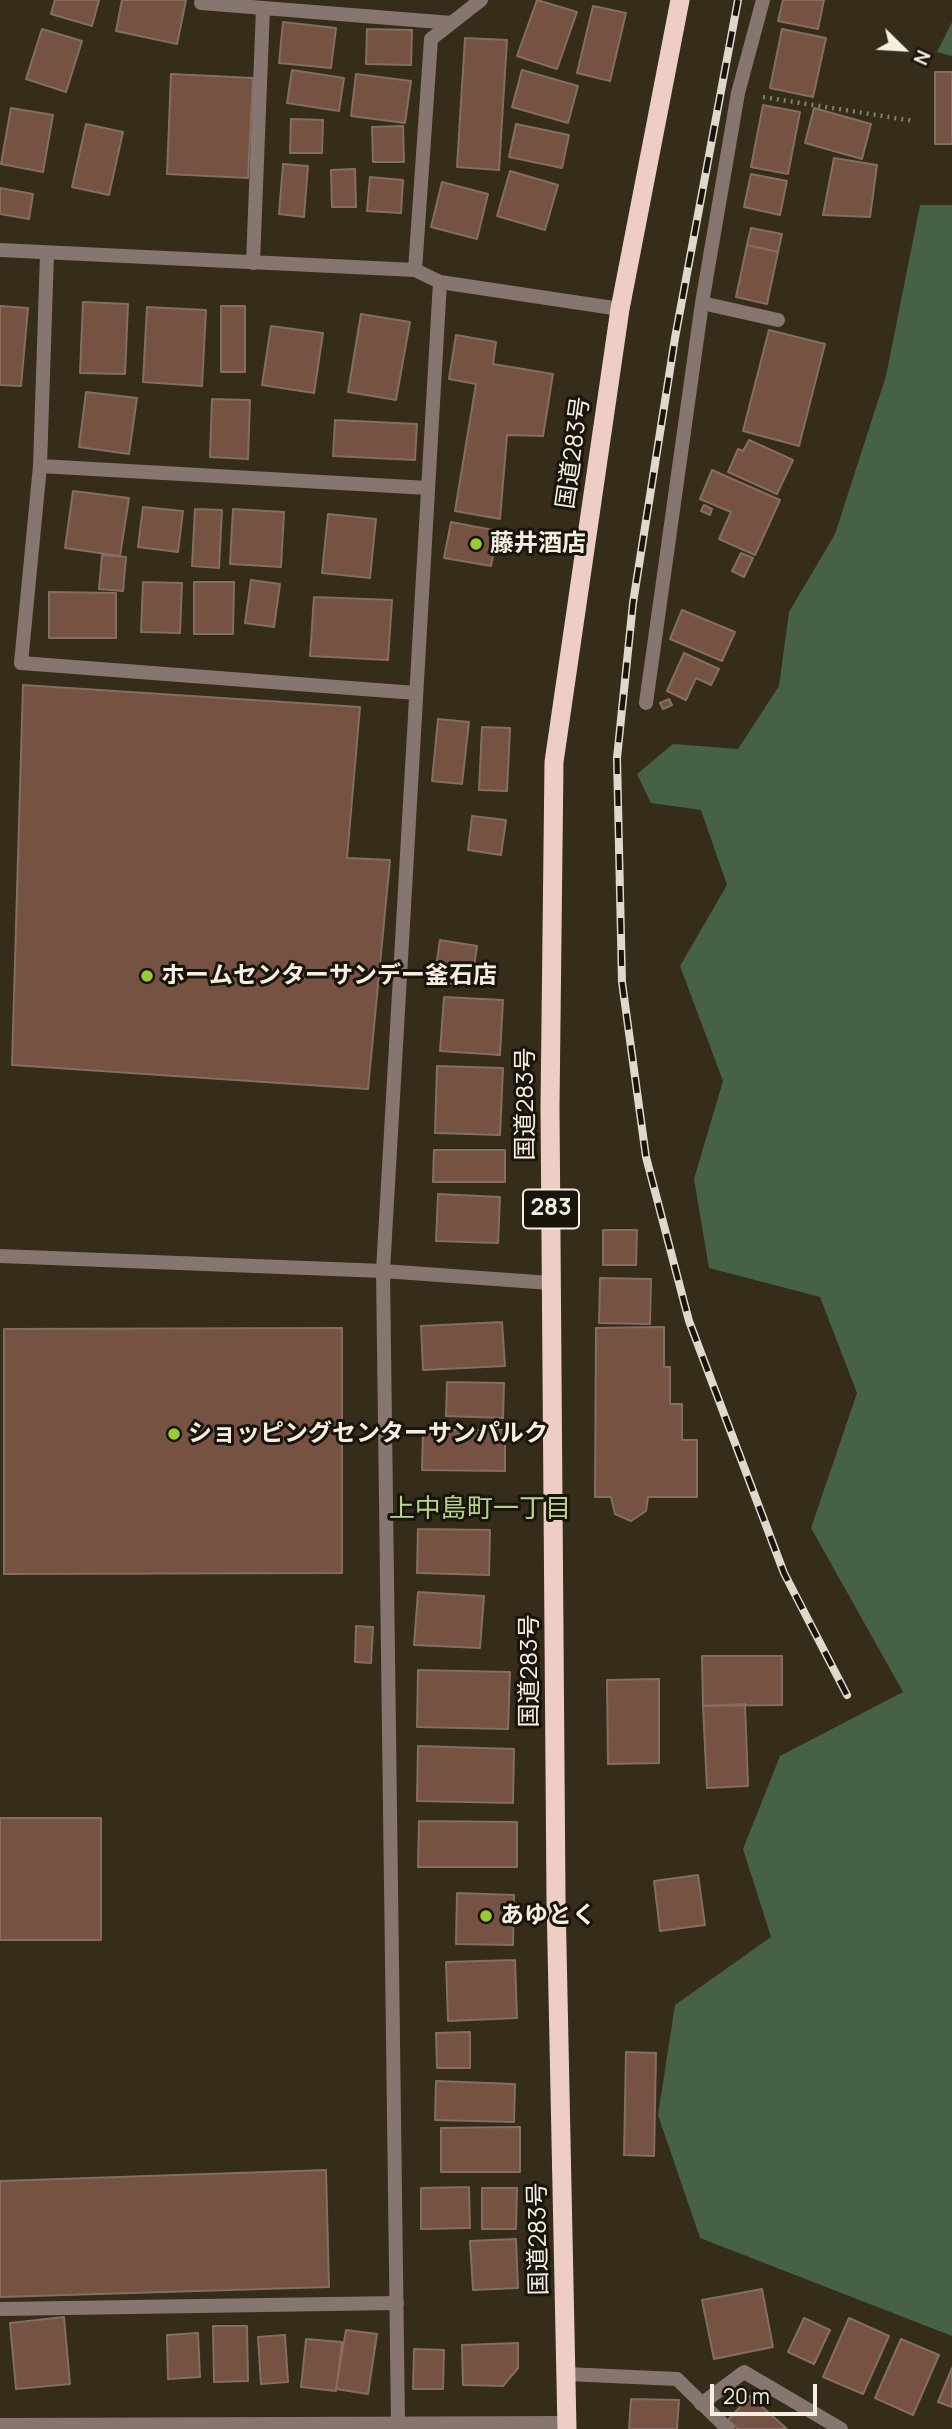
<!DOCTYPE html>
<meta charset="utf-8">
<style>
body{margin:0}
#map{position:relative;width:952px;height:2429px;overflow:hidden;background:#352c19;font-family:Manrope,sans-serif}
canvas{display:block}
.north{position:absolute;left:868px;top:14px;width:70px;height:70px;-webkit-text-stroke:5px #19150d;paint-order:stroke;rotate:114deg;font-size:19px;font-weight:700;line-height:28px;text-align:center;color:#f4eee3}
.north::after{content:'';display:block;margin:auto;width:24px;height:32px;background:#f4eee3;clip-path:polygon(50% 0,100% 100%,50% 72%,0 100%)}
.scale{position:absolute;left:710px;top:2384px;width:107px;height:32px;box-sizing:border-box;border:4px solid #f4eee3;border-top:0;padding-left:9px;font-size:21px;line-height:24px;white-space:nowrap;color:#f4eee3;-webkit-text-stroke:5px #19150d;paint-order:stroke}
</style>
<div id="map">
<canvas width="952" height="2429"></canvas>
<div class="north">N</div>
<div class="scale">20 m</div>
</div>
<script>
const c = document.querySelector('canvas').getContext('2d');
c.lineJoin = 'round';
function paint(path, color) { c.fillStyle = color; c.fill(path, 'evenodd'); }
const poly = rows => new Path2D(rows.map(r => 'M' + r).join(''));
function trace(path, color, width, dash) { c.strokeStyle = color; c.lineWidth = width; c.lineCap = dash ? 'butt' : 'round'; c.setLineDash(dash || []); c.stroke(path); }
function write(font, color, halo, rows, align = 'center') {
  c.font = font + ' Manrope,"Noto Sans JP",sans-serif'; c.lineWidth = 6; c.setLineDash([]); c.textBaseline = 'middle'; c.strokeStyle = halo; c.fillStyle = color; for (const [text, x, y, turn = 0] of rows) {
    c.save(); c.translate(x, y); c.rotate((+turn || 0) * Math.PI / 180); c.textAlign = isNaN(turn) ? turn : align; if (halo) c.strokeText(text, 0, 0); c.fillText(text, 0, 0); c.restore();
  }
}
const forest = poly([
 [952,22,952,56,937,52],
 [920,205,952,205,952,2336,700,2238,658,2115,675,2005,771,1937,743,1849,780,1756,903,1692,811,1528,857,1393,820,1297,709,1268,694,1179,723,1081,680,966,727,885,701,810,651,803,637,774,673,744,738,749,779,686,789,612,835,534,886,376]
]);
const building = poly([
 [55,0,99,0,92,26,51,14,55,0],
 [122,0,186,0,177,44,116,31,122,0],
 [537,0,577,12,557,69,517,56,537,0],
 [783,0,824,0,818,29,778,21,783,0],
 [593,6,626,13,610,81,577,73,593,6],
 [283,22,336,28,331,68,279,63,283,22],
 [42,29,82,41,66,92,26,79,42,29],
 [367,29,412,30,411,65,366,64,367,29],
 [782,29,826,38,813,97,770,88,782,29],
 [465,38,507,40,499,170,457,167,465,38],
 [292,70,344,78,339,111,287,103,292,70],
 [522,70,578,86,568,123,512,107,522,70],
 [935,72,952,72,952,144,935,144,935,72],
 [171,74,253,78,248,178,167,174,171,74],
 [356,74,411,81,405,123,351,116,356,74],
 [763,105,800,112,788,174,751,167,763,105],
 [11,108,53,115,43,172,1,164,11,108],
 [814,108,871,124,862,159,805,143,814,108],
 [291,119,323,120,322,153,290,153,291,119],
 [86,124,123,132,109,195,72,187,86,124],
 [516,124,569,135,562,168,509,157,516,124],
 [403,126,404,162,373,162,372,127,403,126],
 [834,158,877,165,870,217,823,215,834,158],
 [283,164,308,166,304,217,279,214,283,164],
 [355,169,356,207,332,207,331,170,355,169],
 [510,171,558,185,545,230,497,216,510,171],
 [751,174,787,181,780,215,744,207,751,174],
 [370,177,403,180,401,213,367,211,370,177],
 [442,182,488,194,477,239,431,227,442,182],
 [0,188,33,194,29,219,0,214,0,188],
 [751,228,782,234,778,252,747,245,751,228],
 [747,245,778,252,767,304,736,297,747,245],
 [83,302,128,304,125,374,80,373,83,302],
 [0,306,28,308,21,386,0,385,0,306],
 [221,306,245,306,245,372,221,372,221,306],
 [147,307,206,310,202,386,143,382,147,307],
 [361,314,410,322,396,400,348,392,361,314],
 [271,326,323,333,314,393,262,385,271,326],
 [769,330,825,344,799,446,743,431,769,330],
 [456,335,496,342,493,364,553,374,543,436,507,435,500,519,455,511,476,384,449,379,456,335],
 [86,392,137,398,129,454,79,447,86,392],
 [212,399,250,400,248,459,210,457,212,399],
 [335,420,417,424,415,460,333,456,335,420],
 [749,440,793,460,777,494,728,472,738,449,743,451,749,440],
 [712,470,780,500,755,555,719,539,731,512,700,499,712,470],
 [73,491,129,498,120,556,65,548,73,491],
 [704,505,712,509,710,515,701,511,704,505],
 [143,507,183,511,178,552,138,547,143,507],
 [195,509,222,510,219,568,192,566,195,509],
 [233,509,284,512,281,567,230,564,233,509],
 [328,514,376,519,370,578,322,573,328,514],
 [451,522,498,531,491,566,444,558,451,522],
 [741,553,753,558,744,577,732,571,741,553],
 [102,555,126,557,123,591,99,589,102,555],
 [251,580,280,584,274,627,245,623,251,580],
 [143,582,182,583,180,633,141,632,143,582],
 [194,582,234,582,233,634,194,634,194,582],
 [49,592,116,593,116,638,49,638,49,592],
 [314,597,392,600,388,660,310,656,314,597],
 [682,610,735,632,722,661,670,639,682,610],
 [684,653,719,669,711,685,696,678,686,700,667,691,684,653],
 [23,685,360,707,347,858,390,860,368,1089,12,1065,23,685],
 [669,699,672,705,663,709,660,703,669,699],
 [438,719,469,722,462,784,432,781,438,719],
 [482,727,510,728,507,791,479,790,482,727],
 [472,816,506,820,501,855,468,850,472,816],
 [440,940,477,946,471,987,434,981,440,940],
 [444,997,503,1000,500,1055,440,1051,444,997],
 [437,1066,503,1068,500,1135,435,1133,437,1066],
 [434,1150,505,1150,505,1182,433,1182,434,1150],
 [438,1194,500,1197,498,1243,436,1241,438,1194],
 [603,1230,637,1230,636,1265,603,1265,603,1230],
 [600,1278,651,1279,650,1324,599,1323,600,1278],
 [502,1322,505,1366,423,1370,421,1326,502,1322],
 [664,1327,664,1367,670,1367,670,1404,682,1404,682,1440,697,1440,697,1497,648,1497,646,1511,631,1521,615,1514,611,1497,595,1497,596,1328,664,1327],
 [342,1328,342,1573,4,1574,4,1329,342,1328],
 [447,1382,504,1383,503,1418,446,1416,447,1382],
 [423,1430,505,1430,505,1471,422,1470,423,1430],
 [418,1529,490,1530,489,1575,417,1573,418,1529],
 [418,1592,484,1596,480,1648,414,1645,418,1592],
 [356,1626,373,1627,371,1663,355,1662,356,1626],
 [702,1656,782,1656,782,1705,703,1706,702,1656],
 [418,1670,510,1672,508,1729,417,1727,418,1670],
 [659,1679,659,1763,608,1764,607,1680,659,1679],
 [745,1704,748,1786,707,1788,703,1706,745,1704],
 [418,1746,514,1749,513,1803,417,1801,418,1746],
 [0,1818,101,1818,101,1940,0,1940,0,1818],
 [419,1821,517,1822,517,1867,418,1867,419,1821],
 [698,1875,705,1925,660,1931,654,1881,698,1875],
 [457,1893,514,1895,513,1945,456,1944,457,1893],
 [515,1960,517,2018,448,2021,446,1962,515,1960],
 [470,2032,470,2068,437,2068,436,2033,470,2032],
 [626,2052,656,2053,654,2156,624,2155,626,2052],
 [436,2081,515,2084,514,2122,435,2120,436,2081],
 [520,2127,520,2172,441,2172,441,2128,520,2127],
 [326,2170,329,2287,0,2297,0,2181,326,2170],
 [469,2187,470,2228,421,2229,421,2188,469,2187],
 [482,2188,517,2188,516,2229,482,2229,482,2188],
 [516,2239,518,2288,473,2290,470,2241,516,2239],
 [762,2289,773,2347,714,2359,702,2300,762,2289],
 [64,2317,70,2384,16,2389,10,2323,64,2317],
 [804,2318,830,2330,814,2364,788,2352,804,2318],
 [849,2318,889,2336,863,2394,823,2377,849,2318],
 [213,2326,247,2326,248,2381,214,2382,213,2326],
 [346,2330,377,2334,368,2394,336,2389,346,2330],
 [198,2333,200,2377,168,2379,167,2335,198,2333],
 [285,2335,288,2382,261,2384,258,2337,285,2335],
 [306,2339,342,2342,336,2391,301,2387,306,2339],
 [901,2339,939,2355,913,2415,875,2398,901,2339],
 [518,2343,518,2368,503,2386,463,2385,462,2345,518,2343],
 [414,2349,444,2350,443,2389,413,2389,414,2349],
 [952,2368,952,2407,938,2402,952,2368],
 [750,2396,787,2429,738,2429,728,2420,750,2396],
 [631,2399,679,2400,677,2429,629,2429,631,2399]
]);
const path = poly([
 [763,97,914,121]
]);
const service = poly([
 [40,466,428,488],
 [21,663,40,466,47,254],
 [0,2309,397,2303]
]);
const minor = poly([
 [201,3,452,23],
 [0,250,415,270,440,282,620,309],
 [253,263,263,8],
 [415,270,431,39,481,0],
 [702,303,778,320],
 [21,663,416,693],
 [646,703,702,303,738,93,763,0],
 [0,1256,383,1271,551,1283],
 [566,2374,677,2379,728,2429],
 [701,2404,744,2372,841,2429],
 [398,2423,383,1271,440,282]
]);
const tertiary = poly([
 [0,2425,567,2423]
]);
const trunk = poly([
 [567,2429,556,1898,550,1107,554,762,620,309,680,0]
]);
const rail = poly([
 [738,0,675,338,633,603,617,758,622,982,646,1157,689,1321,784,1573,847,1695]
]);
const markers = [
 [476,544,7,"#9bcb32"],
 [147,976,7,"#9bcb32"],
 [174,1434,7,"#9bcb32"],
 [486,1916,7,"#9bcb32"]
];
const shields = [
 [551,1209,56]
];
const shieldNames = [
 ["283",551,1209]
];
const streetNames = [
 ["国道283号",574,453,-82],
 ["国道283号",526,1104,-90],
 ["国道283号",530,1671,-90],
 ["国道283号",539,2239,-91]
];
const poiNames = [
 ["藤井酒店",490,544],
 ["ホームセンターサンデー釜石店",161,976],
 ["ショッピングセンターサンパルク",188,1434],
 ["あゆとく",500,1916]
];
const neighbourhoodNames = [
 ["上中島町一丁目",480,1510]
];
paint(forest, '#476145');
paint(building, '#755241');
trace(building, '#846e63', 2);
trace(path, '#857d6d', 4.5, [2, 5]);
trace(service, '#877570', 14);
trace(minor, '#877570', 14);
trace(tertiary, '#877570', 14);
trace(trunk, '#eecec4', 19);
trace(rail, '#dfd9cd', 8);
trace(rail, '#19150d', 5, [16]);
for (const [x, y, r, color] of markers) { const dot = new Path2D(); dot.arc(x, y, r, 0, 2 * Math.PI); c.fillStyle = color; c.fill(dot); trace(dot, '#19150d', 2.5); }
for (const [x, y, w] of shields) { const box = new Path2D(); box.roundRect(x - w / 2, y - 19.5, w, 39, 5); c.fillStyle = '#19150d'; c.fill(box); trace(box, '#f4eee3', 2); }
write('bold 23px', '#f4eee3', null, shieldNames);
write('24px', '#f4eee3', '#19150d', streetNames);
write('bold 24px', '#f4eee3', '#19150d', poiNames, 'left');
write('26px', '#b8d48c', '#19150d', neighbourhoodNames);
</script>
